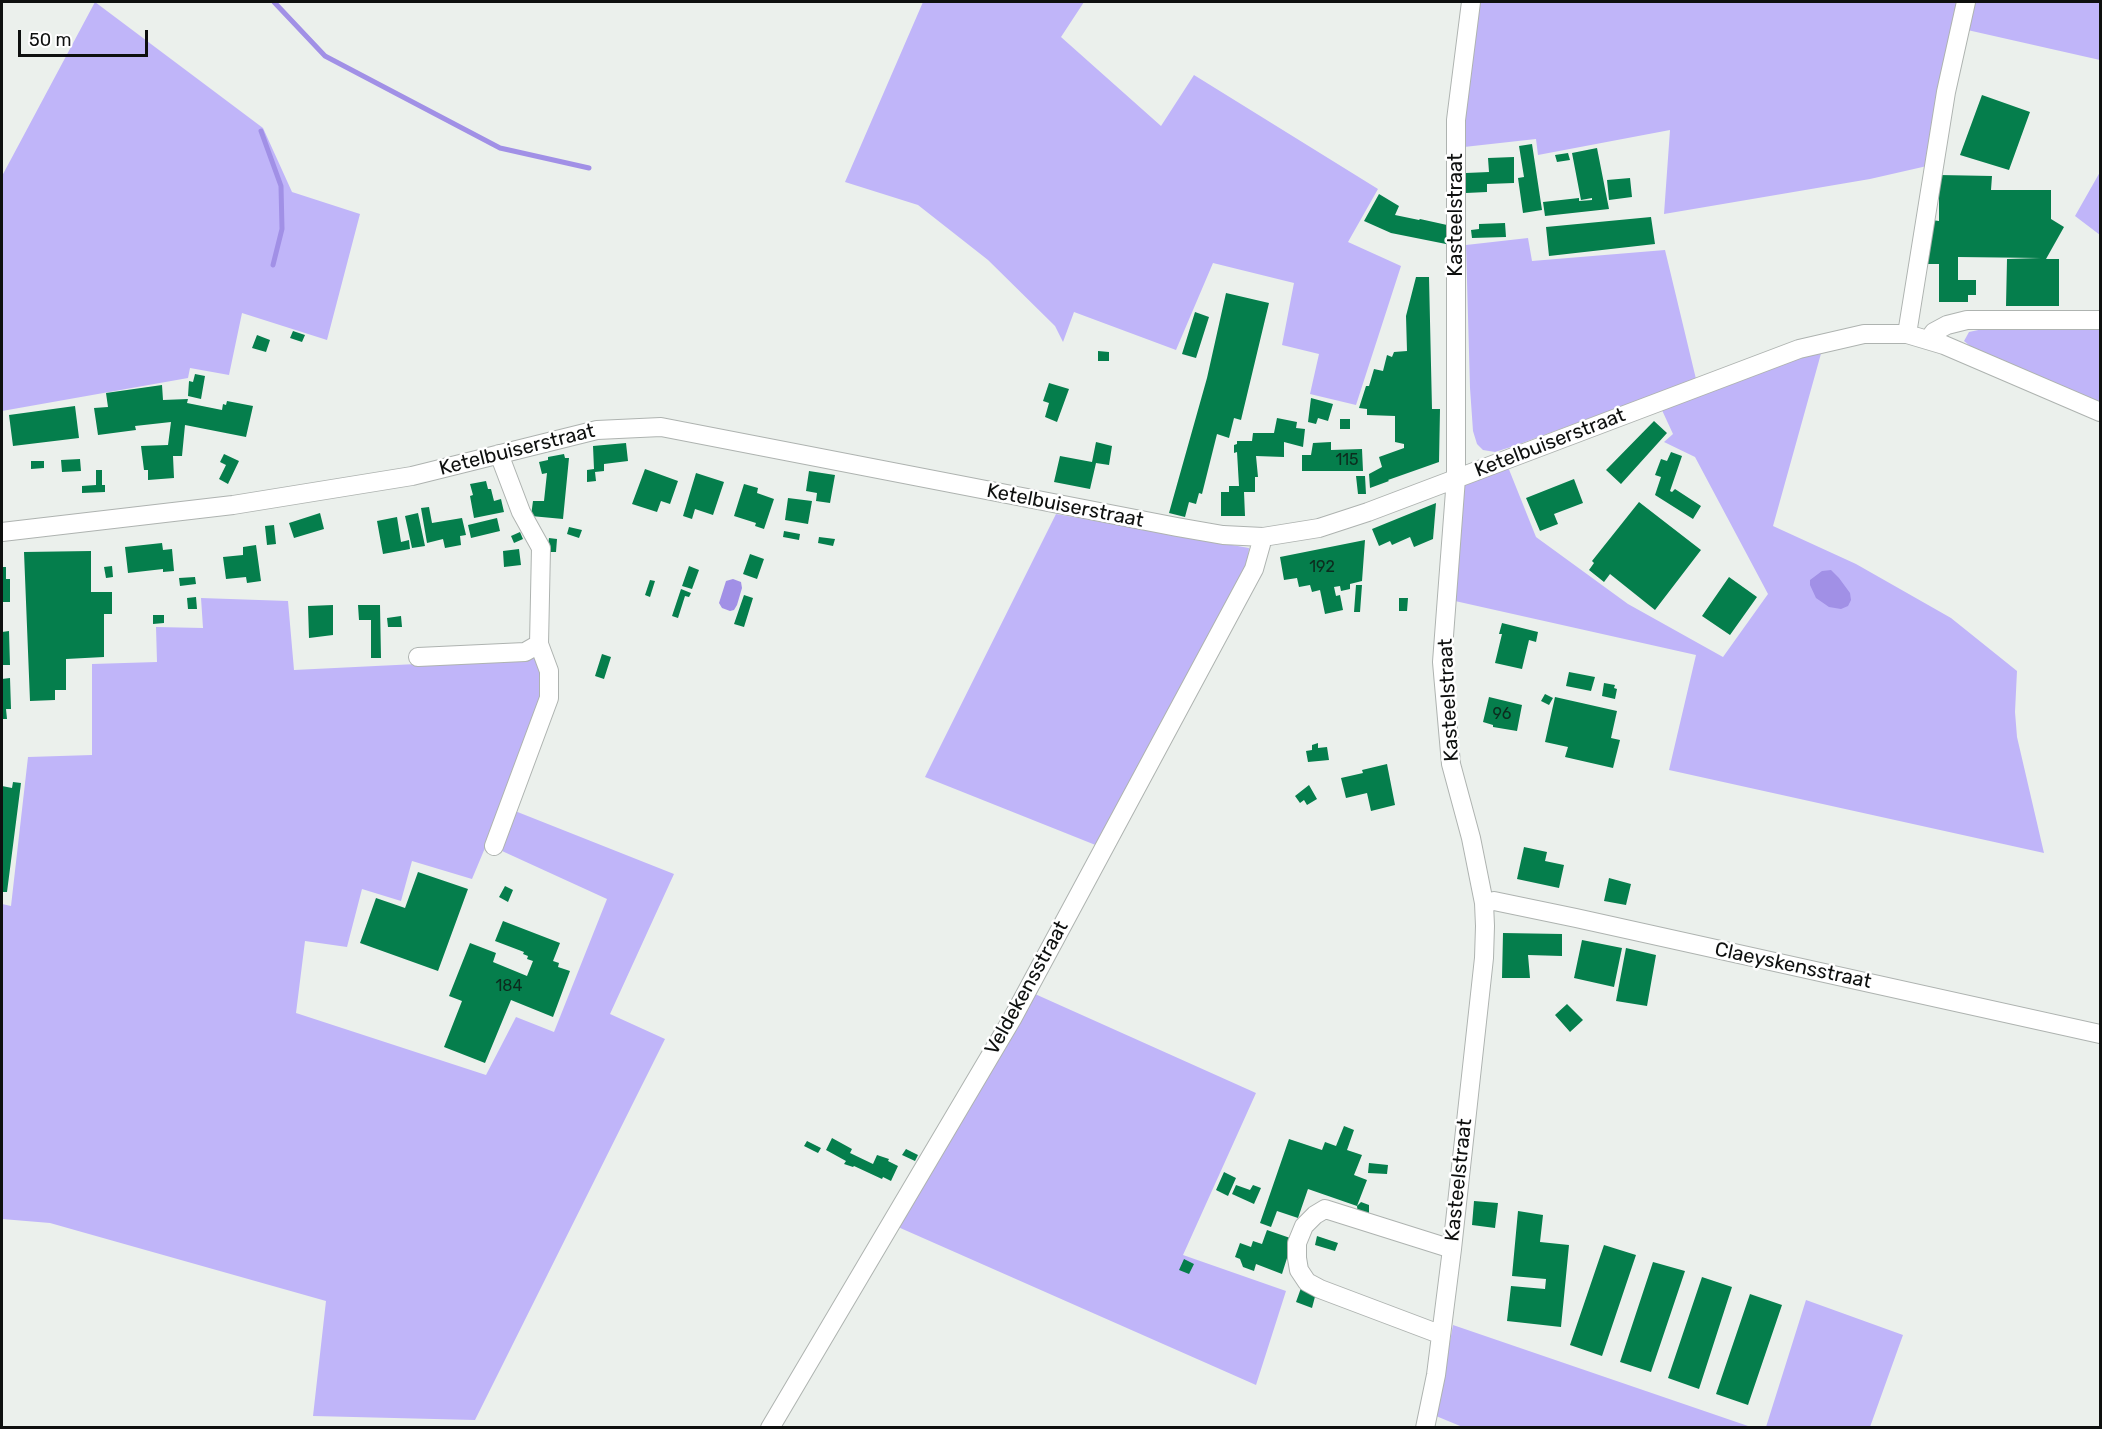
<!DOCTYPE html>
<style>
body{margin:0}
#map{position:relative;width:2102px;height:1429px;overflow:hidden;background:#ebf0ec;font-family:Rubik,sans-serif}
canvas{display:block}
.frame{position:absolute;inset:0;border:3px solid #0e100f;pointer-events:none}
.scale{position:absolute;left:18px;top:30px;width:130px;height:27px;box-sizing:border-box;border:3px solid #0e100f;border-top:0;padding-left:8px;font-size:18px;line-height:21px;white-space:nowrap;color:#0e100f;-webkit-text-stroke:4px #fff;paint-order:stroke}
</style>
<div id="map">
<canvas width="2102" height="1429"></canvas>
<div class="frame"></div>
<div class="scale">50 m</div>
</div>
<script>
const c = document.querySelector('canvas').getContext('2d');
c.lineJoin = 'round';
function paint(path, color) { c.fillStyle = color; c.fill(path, 'evenodd'); }
const poly = rows => new Path2D(rows.map(r => 'M' + r).join(''));
function trace(path, color, width, dash) { c.strokeStyle = color; c.lineWidth = width; c.lineCap = dash ? 'butt' : 'round'; c.setLineDash(dash || []); c.stroke(path); }
function write(font, color, halo, rows, align = 'center') {
  c.font = font + ' Rubik,sans-serif'; c.lineWidth = 5; c.setLineDash([]); c.textBaseline = 'middle'; c.strokeStyle = halo; c.fillStyle = color; for (const [text, x, y, turn = 0] of rows) {
    c.save(); c.translate(x, y); c.rotate((+turn || 0) * Math.PI / 180); c.textAlign = isNaN(turn) ? turn : align; if (halo) c.strokeText(text, 0, 0); c.fillText(text, 0, 0); c.restore();
  }
}
const green = poly([
 [95,2,263,128,292,192,360,214,327,340,242,313,229,375,190,368,188,378,2,411,2,176],
 [923,2,1084,2,1061,37,1161,126,1194,75,1378,189,1348,242,1401,266,1356,405,1310,394,1319,354,1282,345,1294,283,1213,263,1176,350,1074,312,1063,342,1055,326,988,260,918,205,845,182],
 [1479,2,1960,2,1927,166,1870,179,1664,214,1670,130,1538,155,1536,139,1464,147,1465,112],
 [1972,2,2100,2,2100,60,1963,29],
 [2100,172,2100,235,2075,216],
 [1528,238,1532,261,1665,250,1696,379,1514,446,1495,452,1483,450,1477,444,1473,431,1470,388,1466,245],
 [1983,329,2100,330,2100,402,1970,346,1964,341,1969,332],
 [1822,350,1773,526,1856,564,1951,618,2017,671,2015,712,2017,737,2044,853,1669,770,1696,655,1455,601,1462,483,1508,467,1536,537,1628,604,1723,657,1768,594,1695,457,1664,442,1673,434,1661,408],
 [1056,514,1249,548,1248,562,1098,846,925,777],
 [201,598,288,601,294,670,539,658,544,685,518,769,472,879,412,861,401,901,362,889,347,947,305,941,296,1013,486,1075,516,1017,554,1032,607,899,502,851,515,811,674,874,610,1014,665,1039,475,1420,313,1416,326,1301,50,1223,2,1219,2,904,11,906,28,757,92,755,92,664,157,662,156,627,203,628],
 [1035,994,1256,1093,1183,1255,1286,1291,1256,1385,898,1227],
 [1806,1300,1903,1335,1870,1427,1766,1427],
 [1453,1325,1751,1427,1465,1428,1436,1416]
]);
const water = poly([
 [1831,570,1839,578,1850,593,1851,600,1848,606,1841,609,1829,607,1816,598,1810,585,1810,580,1822,571],
 [733,579,741,582,742,588,737,605,734,610,730,611,722,608,719,603,726,581]
]);
const stream = poly([
 [274,2,325,56,500,148,589,168],
 [261,131,281,186,282,229,273,265]
]);
const building = poly([
 [1982,95,2030,112,2009,170,1960,155],
 [1532,144,1542,210,1523,213,1518,178,1524,177,1519,146],
 [1597,148,1609,209,1545,216,1543,202,1579,198,1579,201,1592,200,1592,198,1581,200,1572,153],
 [1568,153,1570,160,1557,162,1555,155],
 [1514,157,1514,183,1487,184,1487,192,1466,193,1466,173,1489,172,1488,158],
 [1939,175,1992,176,1991,190,2051,190,2051,219,2064,227,2046,259,2059,259,2059,306,2006,306,2007,259,2041,258,1958,257,1958,280,1976,280,1976,295,1968,295,1968,302,1939,302,1939,264,1926,264,1932,220,1939,221],
 [1630,178,1632,197,1609,200,1607,180],
 [1379,194,1399,206,1395,215,1419,220,1420,219,1447,225,1446,244,1391,233,1364,221],
 [1651,217,1655,244,1549,256,1546,227],
 [1505,223,1506,237,1472,238,1471,230,1479,229,1479,224],
 [1416,277,1429,277,1432,409,1440,409,1439,462,1388,480,1389,481,1370,488,1369,474,1382,467,1379,457,1404,448,1404,444,1395,442,1395,416,1367,415,1367,409,1359,408,1366,386,1369,386,1374,369,1383,371,1387,355,1392,357,1394,352,1407,351,1406,316],
 [1226,293,1269,303,1241,420,1234,418,1229,438,1217,434,1202,494,1199,493,1196,504,1189,502,1185,517,1169,513,1207,378],
 [1195,312,1209,317,1196,358,1182,354],
 [293,331,305,335,302,342,290,338],
 [257,335,270,340,266,352,252,348],
 [1098,351,1109,352,1109,361,1098,361],
 [195,374,205,376,201,399,188,396,189,381,193,382],
 [1049,383,1069,389,1057,422,1045,417,1049,403,1043,401],
 [162,385,163,400,188,399,187,403,222,410,223,404,226,405,227,401,253,406,246,437,185,425,182,456,173,456,174,478,148,480,148,470,144,470,141,446,168,445,171,422,135,426,136,430,98,435,94,408,108,407,106,393],
 [1311,398,1333,404,1328,421,1318,418,1316,424,1308,422],
 [75,406,79,438,13,446,9,415],
 [1277,418,1297,422,1296,428,1305,429,1303,447,1284,442,1284,457,1256,456,1258,477,1255,477,1255,492,1244,492,1245,516,1221,516,1221,492,1229,492,1229,486,1239,486,1237,452,1234,453,1234,445,1237,444,1237,441,1252,441,1253,433,1274,433],
 [1340,419,1350,419,1350,429,1340,429],
 [1654,421,1667,433,1621,484,1606,470],
 [1096,442,1112,446,1109,465,1096,463,1090,489,1054,482,1060,456,1092,462],
 [1331,442,1331,450,1362,449,1363,471,1302,471,1302,455,1311,455,1313,443],
 [626,443,628,461,604,464,604,471,595,472,596,481,587,482,587,470,594,469,593,446],
 [1671,452,1682,456,1670,491,1672,492,1675,489,1701,506,1693,519,1655,495,1661,477,1655,475,1661,459,1667,461],
 [224,454,239,461,228,484,219,479,226,465,220,462],
 [564,454,565,458,569,458,563,519,531,516,533,501,544,501,547,473,542,474,539,462,548,460,548,457],
 [80,459,81,471,62,472,61,460],
 [31,461,44,461,44,468,31,469],
 [645,469,678,481,670,504,661,501,657,512,632,504],
 [96,470,102,470,102,485,105,485,105,492,82,493,82,486,96,485],
 [809,471,835,475,830,503,816,501,817,493,806,491],
 [696,473,724,482,713,515,695,509,692,519,683,516],
 [1356,476,1365,476,1366,494,1358,494],
 [1574,479,1583,503,1554,514,1558,524,1540,531,1526,498],
 [486,481,488,489,491,489,494,501,501,499,504,512,474,518,470,496,473,495,470,484],
 [744,484,758,488,757,493,774,499,764,529,755,526,756,523,734,516],
 [788,498,812,501,808,524,785,520],
 [1639,502,1701,550,1655,610,1610,574,1604,582,1589,570,1594,563,1592,561],
 [1436,503,1433,539,1414,547,1410,537,1392,545,1390,541,1379,546,1372,529],
 [429,507,432,523,462,518,466,535,460,536,461,545,445,548,443,539,427,543,421,508],
 [320,513,324,529,294,538,289,523],
 [418,513,425,546,412,548,405,516],
 [397,517,401,542,409,540,410,549,383,554,377,521],
 [497,518,500,531,471,538,468,525],
 [274,525,276,544,267,545,265,526],
 [569,527,582,530,579,538,567,534],
 [784,531,800,534,799,540,783,537],
 [520,532,523,539,514,543,511,536],
 [819,537,835,539,833,546,818,543],
 [549,538,557,539,556,552,547,552],
 [1365,540,1362,581,1350,584,1350,589,1341,591,1340,586,1334,587,1336,596,1340,595,1343,610,1325,614,1320,590,1312,592,1310,585,1299,587,1297,578,1284,580,1280,557],
 [162,543,163,550,172,549,174,571,163,572,163,569,128,573,125,547],
 [256,545,261,581,247,583,246,577,226,579,223,557,243,555,243,547],
 [519,549,521,565,504,567,503,551],
 [91,551,91,592,112,592,112,614,104,614,104,657,66,659,66,690,55,690,55,700,30,701,24,552],
 [750,554,764,559,757,579,743,574],
 [112,566,113,577,106,578,104,567],
 [689,566,699,570,692,589,682,586],
 [2,567,6,567,6,579,10,579,10,602,2,602],
 [195,577,196,584,180,586,179,578],
 [1729,577,1757,597,1730,635,1702,616],
 [650,580,655,581,650,597,645,595],
 [1356,585,1362,585,1360,612,1354,612],
 [681,589,691,593,689,597,685,596,678,618,672,616],
 [744,595,753,598,744,627,734,624],
 [196,597,197,609,188,609,187,598],
 [1399,598,1408,598,1407,611,1399,611],
 [333,605,333,635,309,638,308,606],
 [358,605,380,605,381,658,371,658,371,620,359,620],
 [153,615,164,615,164,623,153,624],
 [401,616,402,627,388,627,387,618],
 [1502,623,1538,632,1536,642,1529,640,1522,669,1495,663,1502,634,1499,634],
 [9,631,10,665,2,665,2,632],
 [602,654,611,657,604,679,595,676],
 [1569,672,1595,677,1591,691,1566,686],
 [10,678,11,709,6,709,7,719,2,719,2,679],
 [1604,683,1615,685,1614,688,1617,689,1615,699,1602,696],
 [1545,694,1553,698,1549,705,1541,701],
 [1489,697,1522,705,1517,731,1493,727,1493,725,1483,722],
 [1555,697,1617,711,1611,738,1620,740,1613,768,1565,757,1568,747,1545,742],
 [1318,743,1318,748,1327,747,1329,760,1308,762,1306,751,1312,750,1312,745],
 [1387,764,1395,805,1371,811,1367,793,1346,798,1341,778,1363,773,1362,770],
 [13,782,21,783,7,892,2,892,2,786,12,788],
 [1309,785,1317,799,1307,805,1304,800,1300,803,1295,796],
 [1524,847,1547,852,1545,861,1564,865,1559,888,1517,879],
 [418,872,468,889,438,971,360,943,376,898,405,908],
 [1609,878,1631,884,1626,905,1604,901],
 [505,886,513,890,508,902,499,897],
 [503,921,560,943,553,961,559,963,558,967,570,971,553,1017,511,1000,485,1063,444,1047,462,1001,449,996,470,943,496,953,493,962,527,976,533,961,527,959,528,956,523,954,524,952,495,941],
 [1503,933,1562,934,1562,956,1528,955,1530,978,1502,978],
 [1582,940,1622,948,1614,987,1574,978],
 [1626,948,1656,955,1647,1006,1616,1001],
 [1567,1004,1583,1020,1570,1032,1555,1015],
 [1344,1126,1354,1130,1347,1150,1362,1155,1354,1175,1367,1180,1357,1206,1308,1189,1298,1218,1277,1211,1271,1227,1260,1223,1289,1139,1322,1150,1325,1142,1336,1146],
 [832,1138,852,1149,850,1153,873,1164,877,1155,889,1159,888,1161,898,1166,891,1181,883,1177,882,1179,854,1166,853,1167,844,1164,846,1161,826,1150],
 [807,1141,821,1148,818,1153,804,1146],
 [906,1149,918,1155,915,1161,902,1155],
 [1369,1163,1388,1165,1387,1174,1368,1173],
 [1224,1172,1236,1178,1228,1196,1216,1190],
 [1236,1185,1250,1190,1253,1185,1261,1188,1254,1204,1232,1194],
 [1474,1201,1498,1203,1495,1228,1472,1225],
 [1361,1202,1369,1205,1369,1216,1358,1216,1357,1206],
 [1518,1211,1543,1215,1540,1242,1569,1245,1561,1327,1507,1321,1511,1286,1545,1289,1546,1279,1512,1276],
 [1267,1230,1293,1239,1282,1274,1256,1264,1254,1271,1243,1267,1240,1259,1235,1257,1240,1243,1251,1247,1253,1241,1262,1244],
 [1317,1236,1338,1243,1335,1251,1315,1245],
 [1604,1245,1636,1255,1602,1356,1570,1345],
 [1184,1259,1194,1264,1189,1274,1179,1270],
 [1653,1262,1685,1271,1651,1372,1620,1362],
 [1702,1277,1732,1287,1699,1389,1668,1378],
 [1301,1288,1316,1293,1312,1308,1296,1302],
 [1750,1294,1782,1305,1748,1405,1716,1394]
]);
const minor = poly([
 [1907,334,1946,92,1966,2],
 [1928,340,1934,332,1947,325,1967,320,2100,320],
 [2,532,233,505,412,476,597,430,661,427,1177,527,1223,535,1263,537,1319,528,1368,512,1799,349,1864,334,1907,334,1944,345,2100,412],
 [418,657,525,652,539,644],
 [494,846,549,698,549,671,539,644,541,548,521,512,499,454],
 [1484,903,1494,901,1576,918,2100,1034],
 [1441,1332,1434,1332,1320,1289,1307,1282,1299,1270,1297,1258,1297,1243,1304,1226,1315,1215,1325,1209,1452,1249],
 [770,1428,1012,1019,1254,569,1263,537],
 [1425,1428,1436,1375,1452,1249,1484,958,1485,926,1484,903,1471,838,1451,764,1442,662,1456,478,1456,120,1471,2]
]);
const numberNames = [
 ["115",1347,460],
 ["192",1322,567],
 ["96",1502,714],
 ["184",509,986]
];
const streetNames = [
 ["Kasteelstraat",1456,215,-90],
 ["Ketelbuiserstraat",1550,443,-21],
 ["Ketelbuiserstraat",517,450,-14],
 ["Ketelbuiserstraat",1065,506,11],
 ["Kasteelstraat",1449,700,-93],
 ["Claeyskensstraat",1793,966,12],
 ["Veldekensstraat",1027,988,-61],
 ["Kasteelstraat",1459,1180,-84]
];
paint(green, '#c0b5f9');
paint(water, '#a190e6');
trace(stream, '#a190e6', 5);
paint(building, '#057e4c');
trace(minor, '#aeb3b0', 20);
trace(minor, '#fff', 18);
write('16px', '#0c2c1e', null, numberNames);
write('20px', '#0e100f', '#fff', streetNames);
</script>
